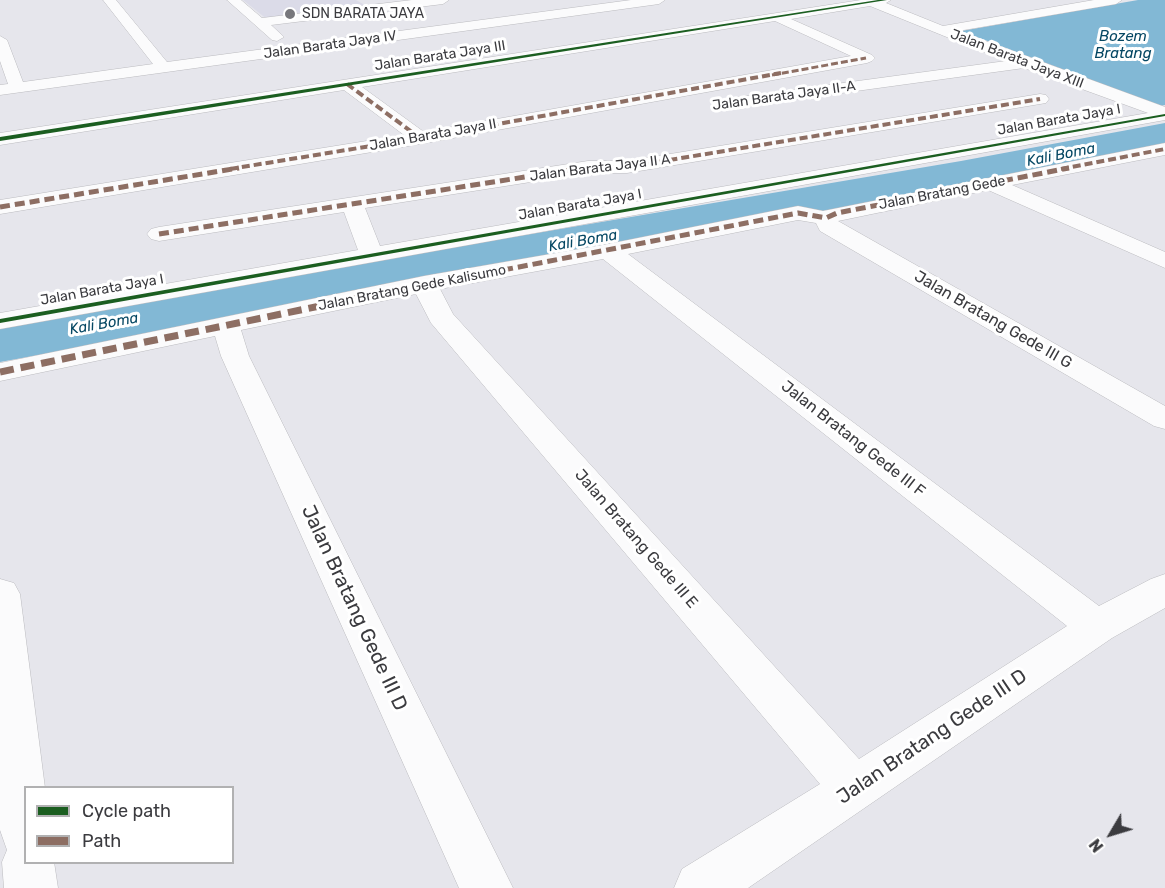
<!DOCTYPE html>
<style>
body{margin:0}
#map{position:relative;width:1165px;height:888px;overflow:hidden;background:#e6e6ec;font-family:Rubik,sans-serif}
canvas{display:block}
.legend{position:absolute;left:24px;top:786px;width:210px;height:78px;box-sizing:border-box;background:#fff;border:2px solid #b1b1b2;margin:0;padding:8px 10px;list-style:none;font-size:18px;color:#3b3b3f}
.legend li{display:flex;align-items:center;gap:12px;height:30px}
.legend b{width:30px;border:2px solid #b1b1b2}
.north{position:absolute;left:1081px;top:804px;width:60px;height:60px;-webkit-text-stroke:4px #fff;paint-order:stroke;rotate:232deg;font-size:16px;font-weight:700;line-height:24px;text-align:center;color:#3b3b3f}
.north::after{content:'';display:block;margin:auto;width:21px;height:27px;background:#3b3b3f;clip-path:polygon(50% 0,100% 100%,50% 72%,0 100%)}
</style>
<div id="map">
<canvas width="1165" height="888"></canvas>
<ul class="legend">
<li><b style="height:8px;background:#1b5e20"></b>Cycle path</li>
<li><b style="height:8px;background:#8d6e63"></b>Path</li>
</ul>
<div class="north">N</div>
</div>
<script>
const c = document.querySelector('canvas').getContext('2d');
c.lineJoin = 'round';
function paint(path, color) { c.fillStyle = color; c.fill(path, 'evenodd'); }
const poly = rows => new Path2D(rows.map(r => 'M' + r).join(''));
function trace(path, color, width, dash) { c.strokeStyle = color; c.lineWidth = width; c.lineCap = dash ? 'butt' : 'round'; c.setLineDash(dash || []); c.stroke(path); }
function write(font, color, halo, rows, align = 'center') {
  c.font = font + ' Rubik,sans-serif'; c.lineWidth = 6; c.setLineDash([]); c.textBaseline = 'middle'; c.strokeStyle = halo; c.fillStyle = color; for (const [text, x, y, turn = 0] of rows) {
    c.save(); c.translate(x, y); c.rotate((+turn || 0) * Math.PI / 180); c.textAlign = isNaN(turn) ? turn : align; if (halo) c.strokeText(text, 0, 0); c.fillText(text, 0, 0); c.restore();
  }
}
const built = poly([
 [243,0,356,0,370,8,268,20]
]);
const water = poly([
 [1138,0,1165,0,1165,105,1160,106,961,31]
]);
const river = poly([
 [1165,123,1165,147,961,189,0,362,0,324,961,161,1165,123]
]);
const minor = poly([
 [103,0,116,0,167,62,631,0,665,0,659,4,0,95,0,85,8,84,0,61,0,36,7,40,23,82,153,64,103,0],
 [227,0,241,0,262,18,412,0,449,0,443,4,271,25,284,37,277,41,272,40,227,0],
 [861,0,891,0,886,3,943,26,1094,0,1122,0,1116,4,958,31,1165,107,1165,120,0,329,0,313,358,250,344,212,159,241,151,239,147,234,151,229,159,227,588,161,627,161,1040,94,1046,95,1049,99,1046,103,1040,104,627,173,588,173,365,208,380,246,1148,113,1024,68,732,108,726,107,723,103,726,99,732,98,1006,61,870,6,791,19,872,55,875,58,872,61,867,63,420,144,0,214,0,200,404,135,344,90,0,145,0,133,861,0],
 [775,21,851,56,424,132,362,87,775,21],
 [1165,143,1165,155,1012,185,1165,252,1165,268,988,190,838,221,1165,406,1165,429,1154,426,820,231,816,223,798,220,628,254,1099,606,1151,579,1165,574,1165,608,1112,638,748,888,674,888,682,869,820,784,431,323,416,294,241,330,249,356,513,888,459,888,221,356,215,336,0,381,0,363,424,276,608,244,798,206,823,211,1165,143],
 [603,259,1067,626,859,759,453,314,440,289,603,259],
 [0,579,14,583,20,594,45,788,26,788,26,862,54,862,58,888,4,888,2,862,7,850,0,830,0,579]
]);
const quietFar3 = poly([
 [772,75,866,58]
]);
const quietFar2 = poly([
 [347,84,420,138],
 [230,169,420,138,781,73],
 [574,169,627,167,1040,99],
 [1061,169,1165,149]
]);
const quietFar1 = poly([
 [0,207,239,168],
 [159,234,583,168],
 [400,290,798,213,826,218,837,213,1069,168]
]);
const quiet = poly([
 [0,372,407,288]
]);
const cycleway = poly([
 [878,0,887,0,0,141,0,137,878,0],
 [1165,114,1165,116,0,323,0,319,1165,114]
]);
const markers = [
 [290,14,6,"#77777c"]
];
const farPoinames = [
 ["SDN BARATA JAYA",302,14]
];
const farStreetnames = [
 ["Jalan Barata Jaya IV",330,45,-8],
 ["Jalan Barata Jaya III",440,56,-9],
 ["Jalan Barata Jaya XIII",1017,59,21],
 ["Jalan Barata Jaya II-A",784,96,-8],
 ["Jalan Barata Jaya I",1059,120,-10],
 ["Jalan Barata Jaya II",433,135,-10],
 ["Jalan Barata Jaya II A",600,168,-7],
 ["Jalan Bratang Gede",942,193,-11],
 ["Jalan Barata Jaya I",580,205,-10],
 ["Jalan Bratang Gede Kalisumo",412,288,-11],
 ["Jalan Barata Jaya I",102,290,-10]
];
const farWaternames = [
 ["Bozem",1123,37],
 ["Bratang",1123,54],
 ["Kali Boma",1061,155,-11],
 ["Kali Boma",583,241,-10],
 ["Kali Boma",104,324,-10]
];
const streetNames = [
 ["Jalan Bratang Gede III G",993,320,30],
 ["Jalan Bratang Gede III F",853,439,38],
 ["Jalan Bratang Gede III E",636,539,49]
];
const nearStreetnames = [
 ["Jalan Bratang Gede III D",354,608,65],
 ["Jalan Bratang Gede III D",932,737,-34]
];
paint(built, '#dbdbe8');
paint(water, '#82b8d5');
paint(river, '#82b8d5');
trace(minor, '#bbbbbf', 1);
paint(minor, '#fbfbfc');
trace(quietFar3, '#8d6e63', 3, [7, 3]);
trace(quietFar2, '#8d6e63', 4, [8, 4]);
trace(quietFar1, '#8d6e63', 5, [10, 5]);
trace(quiet, '#8d6e63', 7, [14, 7]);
paint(cycleway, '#1b5e20');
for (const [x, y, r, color] of markers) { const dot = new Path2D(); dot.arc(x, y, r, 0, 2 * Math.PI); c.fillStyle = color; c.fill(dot); trace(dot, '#fff', 2); }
write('14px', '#3b3b3f', '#fff', farPoinames, 'left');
write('14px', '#3b3b3f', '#fff', farStreetnames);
write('italic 15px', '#054763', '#fff', farWaternames);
write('16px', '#3b3b3f', '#fff', streetNames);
write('20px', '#3b3b3f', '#fff', nearStreetnames);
</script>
